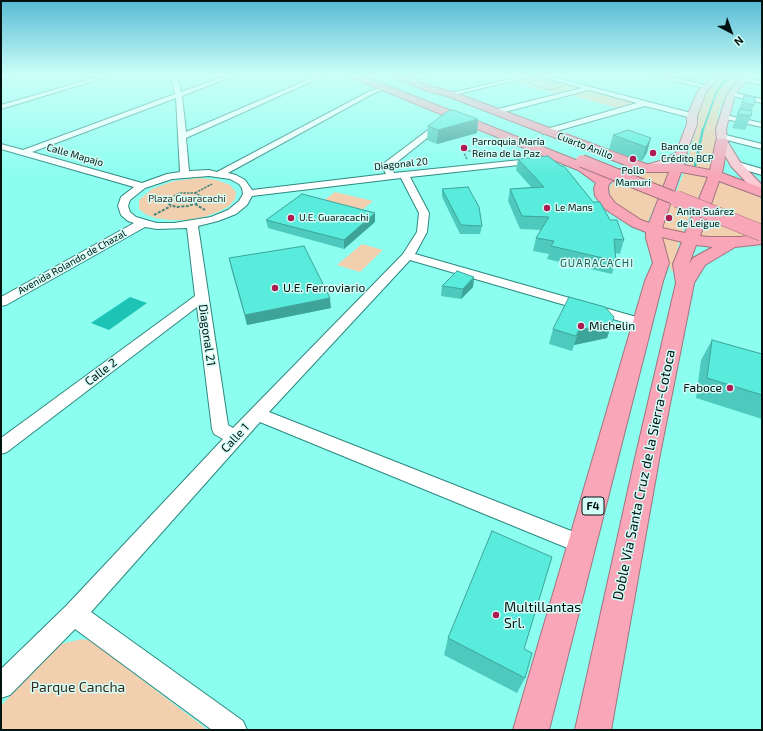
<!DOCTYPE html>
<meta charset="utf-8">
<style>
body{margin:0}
#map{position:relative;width:763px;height:731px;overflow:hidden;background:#8bfef0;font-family:"Exo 2",sans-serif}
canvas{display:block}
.frame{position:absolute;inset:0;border:2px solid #001310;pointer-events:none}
.north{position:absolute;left:711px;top:12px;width:40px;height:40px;-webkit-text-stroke:3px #d4fef8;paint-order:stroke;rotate:139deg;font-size:11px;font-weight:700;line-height:16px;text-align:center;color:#001310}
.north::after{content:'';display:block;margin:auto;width:14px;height:18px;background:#001310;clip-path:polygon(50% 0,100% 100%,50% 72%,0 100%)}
</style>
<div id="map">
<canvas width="763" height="731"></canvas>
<div class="frame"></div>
<div class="north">N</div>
</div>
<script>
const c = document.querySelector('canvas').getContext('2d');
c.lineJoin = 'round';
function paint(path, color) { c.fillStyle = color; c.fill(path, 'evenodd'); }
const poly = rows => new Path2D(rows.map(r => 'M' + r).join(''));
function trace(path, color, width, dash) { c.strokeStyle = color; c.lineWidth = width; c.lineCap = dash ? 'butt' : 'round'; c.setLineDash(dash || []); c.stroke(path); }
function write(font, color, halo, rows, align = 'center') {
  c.font = font + ' "Exo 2",sans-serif'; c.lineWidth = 3; c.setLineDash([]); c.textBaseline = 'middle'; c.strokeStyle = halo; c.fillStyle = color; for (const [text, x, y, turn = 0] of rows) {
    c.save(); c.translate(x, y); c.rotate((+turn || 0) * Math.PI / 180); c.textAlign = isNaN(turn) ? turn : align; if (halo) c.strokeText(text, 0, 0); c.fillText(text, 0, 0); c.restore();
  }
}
const green = poly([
 [725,75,741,75,725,95,718,114,716,139,710,171,686,166,698,122,697,112,708,90],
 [532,76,537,76,581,88,559,95,513,81],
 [586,90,591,90,635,103,621,109,570,95],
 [671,170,647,223,620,208,611,198,609,188,615,180,628,174,646,171],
 [685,171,708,176,682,233,661,228],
 [199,178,217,180,230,185,236,192,235,199,229,206,218,212,204,217,187,220,170,220,155,218,145,214,139,209,139,200,152,189,174,181],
 [720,180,743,188,762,199,762,232,757,235,741,237,720,238,697,236],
 [335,192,373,201,361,211,322,202],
 [660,235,679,241,675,263,672,273],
 [362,244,383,250,360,272,337,265],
 [82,639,91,641,208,730,1,730,1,706,57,645]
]);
const water = poly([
 [130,297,147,303,109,330,91,323]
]);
const streamFar1 = poly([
 [703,130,716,93,722,84,733,75]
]);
const stream = poly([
 [695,166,703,129]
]);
const pathFar2 = poly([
 [541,79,546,80,565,86,550,90,526,83,541,79]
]);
const pathFar1 = poly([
 [467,159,463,151,487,151],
 [195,193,212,184],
 [168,200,179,193,195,193,201,196,199,200]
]);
const path = poly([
 [168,199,169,204,176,207,188,206,197,203,200,199],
 [195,204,205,210],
 [154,215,171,206]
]);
const minor = poly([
 [8,75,18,75,1,80,1,76,8,75],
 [105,75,113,75,1,109,1,105,105,75],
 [171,75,177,75,181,92,228,75,236,75,182,96,186,132,319,75,326,75,186,138,189,171,209,170,217,172,370,91,388,86,388,88,374,93,228,173,236,175,245,180,252,190,386,174,382,166,383,164,444,118,448,120,447,122,391,167,394,173,540,158,541,160,540,162,537,163,410,177,429,213,427,232,415,254,647,320,649,323,647,326,642,327,637,326,410,260,269,412,589,538,592,545,589,552,582,554,260,422,91,612,243,721,247,730,212,730,75,629,10,695,1,698,1,669,66,606,223,439,214,434,212,429,197,307,7,452,1,454,1,438,195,296,187,228,157,229,145,227,6,305,1,306,1,297,134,223,128,221,121,215,118,206,121,197,134,187,1,149,1,144,23,150,175,94,171,75],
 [176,98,180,172,167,174,142,183,32,152,176,98],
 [209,176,230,179,239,184,242,188,243,194,239,201,228,210,211,217,174,223,157,223,146,220,136,217,130,212,128,206,130,200,145,188,172,179,209,176],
 [401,178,419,213,417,232,403,254,233,428,228,425,198,226,218,221,236,214,247,205,252,196,401,178],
 [421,75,432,75,406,81,403,79,421,75],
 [527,75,544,75,695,114,696,116,692,118,645,106,546,134,543,134,543,130,637,103,589,90,497,114,494,114,494,110,582,88,536,75,450,96,447,94,527,75],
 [651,75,661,75,708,86,705,88,651,75],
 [742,77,762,81,762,85,740,80,740,78,742,77],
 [731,92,762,99,762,103,729,95,729,93,731,92],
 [721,114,762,123,762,127,721,118,721,114],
 [719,134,722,134,762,144,762,149,719,138,719,134],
 [735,161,762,169,762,175,732,166,731,164,732,162,735,161]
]);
const major = poly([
 [714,75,722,75,706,92,697,116,697,124,685,157,668,165,650,170,646,169,644,167,646,165,660,161,676,153,687,124,687,116,698,91,714,75],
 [743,75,751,75,735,94,726,129,727,141,740,162,762,185,762,196,758,195,731,166,717,141,716,129,727,94,743,75]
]);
const highway = poly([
 [349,75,360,75,586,164,603,176,628,166,447,96,427,91,389,75,400,75,433,87,453,92,646,164,671,164,677,152,681,151,685,152,687,155,684,165,710,170,716,141,718,139,726,139,728,141,722,173,762,188,762,197,719,181,700,236,709,237,740,237,762,234,762,244,735,247,705,265,694,283,660,454,611,730,575,730,636,454,676,283,673,264,682,242,662,237,669,263,663,281,549,730,513,730,645,281,653,263,646,238,646,232,631,226,605,209,595,196,594,188,596,183,578,170,350,77,349,75],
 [643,172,669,172,649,223,641,220,615,203,609,195,608,188,609,184,614,180,629,173,643,172],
 [681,172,708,177,685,233,662,228,681,172],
 [696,245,713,247,693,258,689,264,696,245]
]);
const highwayBridgeFar1 = poly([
 [582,161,679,200]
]);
const highwayBridge = poly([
 [677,199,762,233]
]);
const wall = poly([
 [680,75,706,75,695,81,679,78],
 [744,96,754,105,751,111,751,116,745,130,732,128,737,116,736,116,739,109],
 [478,119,477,133,437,144,427,140,428,126],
 [613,135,651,138,647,152,642,161,609,149],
 [518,159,593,202,610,220,624,240,620,254,615,253,616,261,612,274,547,259,549,254,533,251,536,238,541,230,520,229,508,201,510,189,531,187,516,170],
 [442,189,482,226,480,234,460,234,442,197],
 [375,213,375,222,344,249,268,228,266,220],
 [229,258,331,308,247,325,231,268],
 [474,277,473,287,461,299,441,296,442,286],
 [612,323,607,338,574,345,572,351,549,344,553,329],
 [712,340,762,354,762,419,696,398,701,360],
 [448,638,524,649,525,678,517,693,444,655]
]);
const shadedWall = poly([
 [702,75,706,75,695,81,696,78],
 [478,119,477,133,437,144,438,130],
 [651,138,647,152,642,161,646,147],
 [375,213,375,222,344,249,344,240],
 [474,277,473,287,461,299,463,289],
 [330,298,331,308,247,325,245,315],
 [612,323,607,338,574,345,572,351,579,330]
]);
const building = poly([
 [680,75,702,75,696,78,680,75],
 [744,96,756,97,754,105,742,102,744,96],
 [740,109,752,111,751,116,738,114,740,109],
 [453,110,478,119,438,130,428,126,448,111,453,110],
 [628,130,651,138,646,147,613,135,628,130],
 [548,156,561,166,564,166,593,202,600,202,610,220,617,220,624,240,614,239,616,261,551,246,554,241,536,238,549,217,522,216,510,189,544,187,518,159,548,156],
 [468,187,479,207,482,226,461,225,442,189,468,187],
 [302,194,375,213,344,240,266,220,302,194],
 [304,246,330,298,245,315,229,258,304,246],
 [457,271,474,277,463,289,442,286,457,271],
 [569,297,605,307,614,317,612,323,579,330,576,336,553,329,569,297],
 [712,340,762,354,762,395,707,378,712,340],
 [492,531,552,557,524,649,532,653,525,678,448,638,492,531]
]);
const markers = [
 [464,148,4,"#ac1b51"],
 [653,153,4,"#ac1b51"],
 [633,159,4,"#ac1b51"],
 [547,208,4,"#ac1b51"],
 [291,218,4,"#ac1b51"],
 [669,218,4,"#ac1b51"],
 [275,288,4,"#ac1b51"],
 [581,326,4,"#ac1b51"],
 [730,388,4,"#ac1b51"],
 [496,615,4,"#ac1b51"]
];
const farPoinames = [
 ["Parroquia María",472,142],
 ["Reina de la Paz",472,154],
 ["Banco de",661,147],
 ["Crédito BCP",661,159],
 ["Pollo",633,171,"center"],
 ["Mamuri",633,183,"center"],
 ["Le Mans",555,208],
 ["Anita Suárez",677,212],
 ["de Leigue",677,224],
 ["U.E. Guaracachi",299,218]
];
const farStreetnames = [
 ["Cuarto Anillo",585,146,21],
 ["Calle Mapajo",75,155,16],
 ["Diagonal 20",401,164,-6],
 ["Avenida Rolando de Chazal",72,262,-29]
];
const farParknames = [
 ["Plaza Guaracachi",187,199]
];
const farNeighbourhoodnames = [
 ["GUARACACHI",597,263]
];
const shields = [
 [593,506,22]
];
const shieldNames = [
 ["F4",593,506]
];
const poiNames = [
 ["U.E. Ferroviario",283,288],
 ["Michelin",589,326],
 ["Faboce",722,388,"right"]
];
const streetNames = [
 ["Diagonal 21",207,335,82],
 ["Calle 2",101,372,-37],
 ["Calle 1",235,438,-47]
];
const nearStreetnames = [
 ["Doble Vía Santa Cruz de la Sierra-Cotoca",644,475,-78]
];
const nearPoinames = [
 ["Multillantas",504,607],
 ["Srl.",504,623]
];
const nearParknames = [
 ["Parque Cancha",78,687]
];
paint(green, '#f2cfae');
paint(water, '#1dc4b6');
trace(streamFar1, '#1dc4b6', 2);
trace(stream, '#1dc4b6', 2.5);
trace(minor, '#2d887f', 2);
trace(major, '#a2737d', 2);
trace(highway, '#a2737d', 2);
trace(pathFar2, '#43857c', 1, [2, 1]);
trace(pathFar1, '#43857c', 1.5, [2.5, 1]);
trace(path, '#43857c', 2, [3, 1.5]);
paint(minor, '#fff');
paint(major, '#fbcad4');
paint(highway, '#f9a6b8');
trace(highwayBridgeFar1, '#a2737d', 14, []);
trace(highwayBridge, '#a2737d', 17, []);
trace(highwayBridgeFar1, '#f9a6b8', 12);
trace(highwayBridge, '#f9a6b8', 16);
paint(wall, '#4dcabd');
paint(shadedWall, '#3ea49a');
paint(building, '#59ebdc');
trace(building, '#3ea49a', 1);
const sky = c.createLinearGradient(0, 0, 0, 177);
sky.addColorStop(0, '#57bad4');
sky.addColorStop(0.42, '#cbfff8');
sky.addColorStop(1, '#cbfff800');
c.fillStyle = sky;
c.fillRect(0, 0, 763, 177);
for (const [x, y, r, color] of markers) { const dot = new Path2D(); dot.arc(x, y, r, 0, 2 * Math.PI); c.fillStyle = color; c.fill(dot); trace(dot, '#d4fef8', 1.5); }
write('10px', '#001310', '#d4fef8', farPoinames, 'left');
write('10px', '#001310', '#d4fef8', farStreetnames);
write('10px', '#3b2b1a', '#d4fef8', farParknames);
c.letterSpacing = '1px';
write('11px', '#23625b', '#d4fef8', farNeighbourhoodnames);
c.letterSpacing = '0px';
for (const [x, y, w] of shields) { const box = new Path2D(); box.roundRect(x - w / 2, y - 9, w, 18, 3); c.fillStyle = '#d4fef8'; c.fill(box); trace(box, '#001310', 1); }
write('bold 11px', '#001310', null, shieldNames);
write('12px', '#001310', '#d4fef8', poiNames, 'left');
write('12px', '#001310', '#d4fef8', streetNames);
write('14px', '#001310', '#d4fef8', nearStreetnames);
write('14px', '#001310', '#d4fef8', nearPoinames, 'left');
write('14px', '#3b2b1a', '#d4fef8', nearParknames);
</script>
